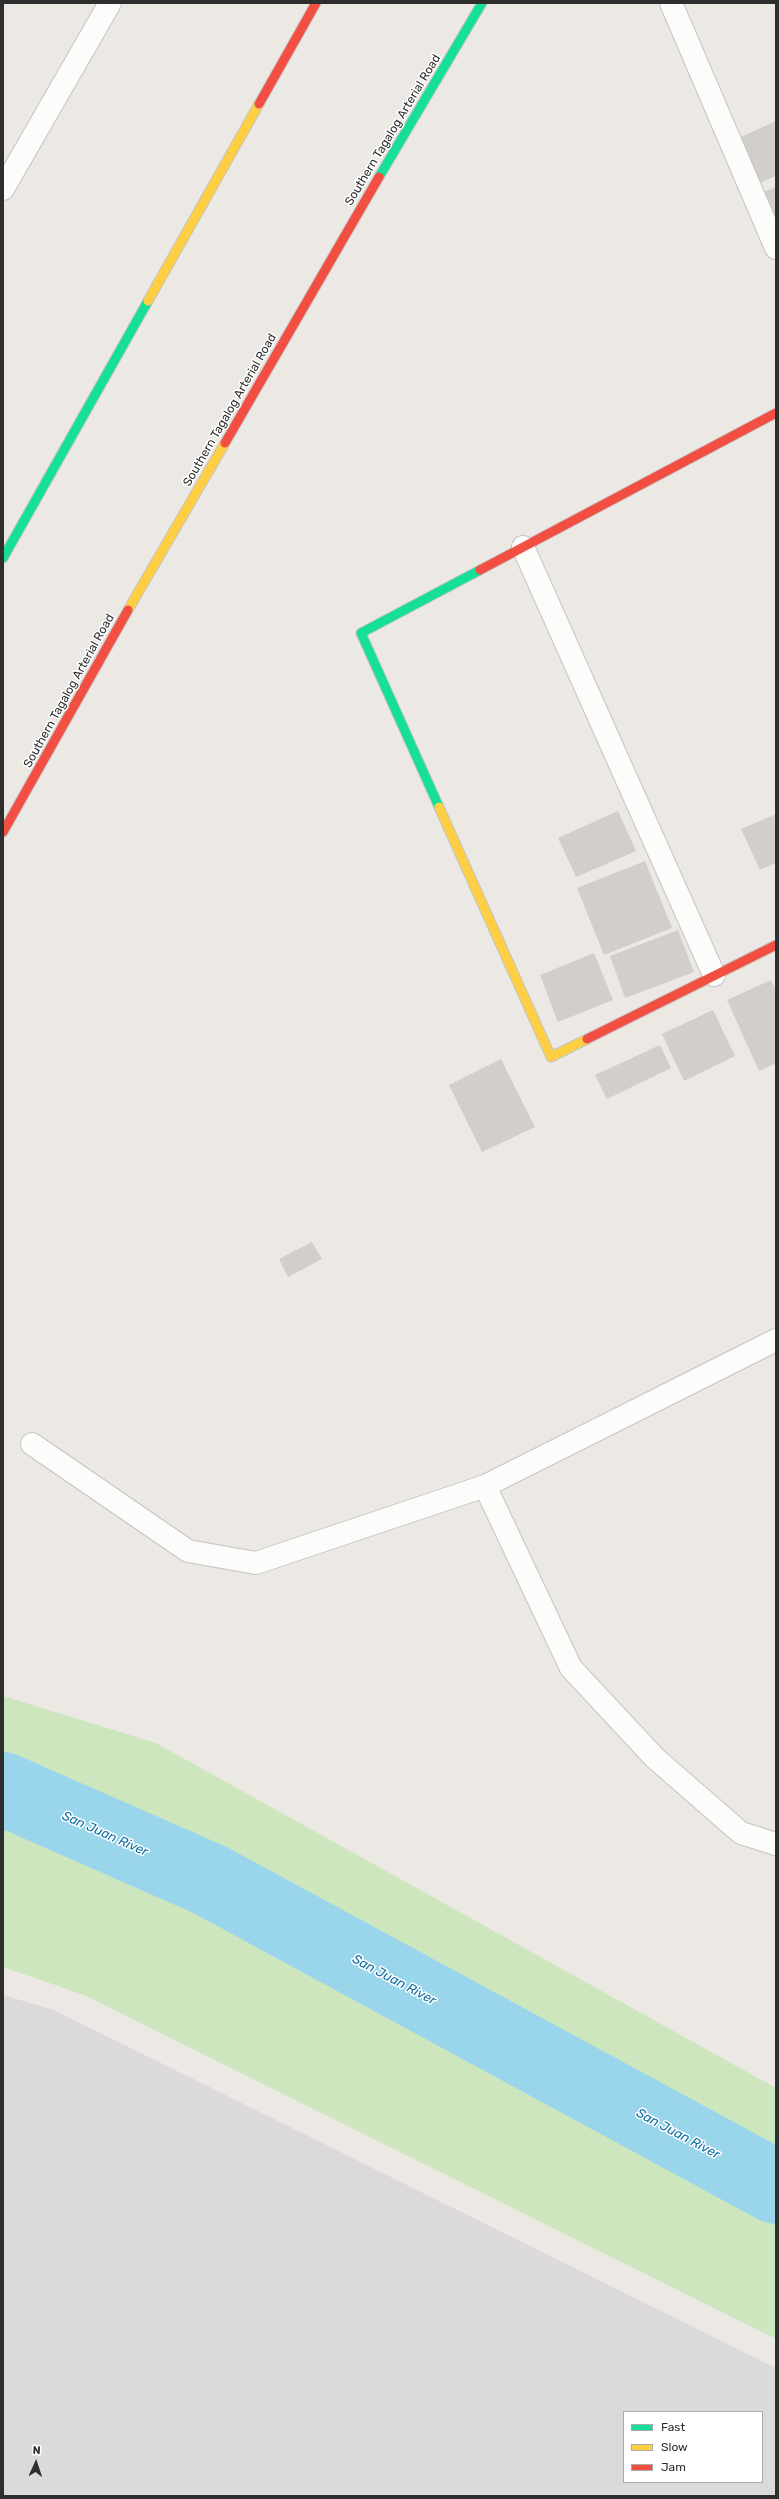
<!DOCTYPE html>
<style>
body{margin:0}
#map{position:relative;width:779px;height:2499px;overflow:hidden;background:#ece8e4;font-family:Rubik,sans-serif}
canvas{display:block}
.frame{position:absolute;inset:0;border:4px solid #2e2e2e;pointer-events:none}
.legend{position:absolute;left:623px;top:2411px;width:140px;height:72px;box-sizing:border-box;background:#fff;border:1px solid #ababab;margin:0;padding:5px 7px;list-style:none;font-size:12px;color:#2e2e2e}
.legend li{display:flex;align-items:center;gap:8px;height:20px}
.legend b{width:20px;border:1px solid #ababab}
.north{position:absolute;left:16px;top:2443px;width:40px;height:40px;-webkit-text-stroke:3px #fff;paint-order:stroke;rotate:3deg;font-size:11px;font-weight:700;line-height:16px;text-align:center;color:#2e2e2e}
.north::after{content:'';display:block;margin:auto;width:14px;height:18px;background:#2e2e2e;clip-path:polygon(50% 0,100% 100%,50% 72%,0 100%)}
</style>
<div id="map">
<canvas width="779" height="2499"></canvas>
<div class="frame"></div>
<ul class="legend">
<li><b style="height:5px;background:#16e098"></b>Fast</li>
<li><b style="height:5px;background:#ffcf43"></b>Slow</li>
<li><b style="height:5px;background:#f24e42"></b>Jam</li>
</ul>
<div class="north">N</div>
</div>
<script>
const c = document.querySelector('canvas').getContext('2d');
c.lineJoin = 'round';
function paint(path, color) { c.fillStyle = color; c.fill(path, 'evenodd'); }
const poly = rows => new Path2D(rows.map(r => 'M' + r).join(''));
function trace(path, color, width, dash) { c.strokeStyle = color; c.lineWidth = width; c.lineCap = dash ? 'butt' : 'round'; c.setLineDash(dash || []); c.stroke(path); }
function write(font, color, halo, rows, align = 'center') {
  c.font = font + ' Rubik,sans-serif'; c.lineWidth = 3; c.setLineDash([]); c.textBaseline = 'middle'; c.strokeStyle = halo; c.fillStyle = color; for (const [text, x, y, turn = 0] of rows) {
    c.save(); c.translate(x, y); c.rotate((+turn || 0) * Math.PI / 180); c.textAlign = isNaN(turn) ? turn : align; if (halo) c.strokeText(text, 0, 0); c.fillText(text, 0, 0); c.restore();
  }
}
const industrial = poly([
 [3,1995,54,2010,776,2368,776,2496,3,2496],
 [624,2412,762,2412,762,2482,624,2482]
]);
const green = poly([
 [3,1696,156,1743,776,2088,776,2339,84,1995,3,1967]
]);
const river = poly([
 [3,1789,210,1880,776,2187]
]);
const building = poly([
 [776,121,776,176,753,186,732,141],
 [776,187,776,239,757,195],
 [618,811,636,851,576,877,558,838],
 [776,814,776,863,760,870,741,829],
 [645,861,672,928,604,955,577,888],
 [678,930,694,972,625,998,610,956],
 [594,953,613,1000,558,1022,540,975],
 [771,980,776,990,776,1063,759,1071,727,1000],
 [713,1010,735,1056,684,1081,662,1034],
 [660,1045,671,1068,607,1099,595,1075],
 [501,1059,535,1127,482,1152,449,1085],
 [312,1242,322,1259,288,1277,279,1259]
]);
const street = poly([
 [671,3,776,248],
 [3,189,110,3],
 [523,547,714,975],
 [32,1444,188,1551,256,1563,485,1486,776,1340],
 [485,1486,571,1668,655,1758,741,1833,776,1844]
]);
const fast = poly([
 [379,177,482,3],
 [3,558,148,301],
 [439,807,361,633,480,570]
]);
const slow = poly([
 [148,301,259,104],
 [128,610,225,443],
 [439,807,551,1057,587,1039]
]);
const jam = poly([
 [259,104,316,3],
 [225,443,379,177],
 [480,570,776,413],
 [3,832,128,610],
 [587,1039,776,945]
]);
const streetNames = [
 ["Southern Tagalog Arterial Road",393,130,-59],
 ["Southern Tagalog Arterial Road",230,410,-60],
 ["Southern Tagalog Arterial Road",69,691,-61]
];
const waterNames = [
 ["San Juan River",105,1834,24],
 ["San Juan River",394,1980,28],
 ["San Juan River",678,2134,28]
];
paint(industrial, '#dcd9db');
paint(green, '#cee6be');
trace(river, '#99d6ec', 74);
paint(building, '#d1cecb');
trace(street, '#c5c4c5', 24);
trace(fast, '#c5c4c5', 11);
trace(slow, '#c5c4c5', 11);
trace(jam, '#c5c4c5', 11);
trace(street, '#fcfcfb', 22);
trace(fast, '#16e098', 9);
trace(slow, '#ffcf43', 9);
trace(jam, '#f24e42', 9);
write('12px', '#2e2e2e', '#fff', streetNames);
write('italic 13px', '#0d6fa3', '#fff', waterNames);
</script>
